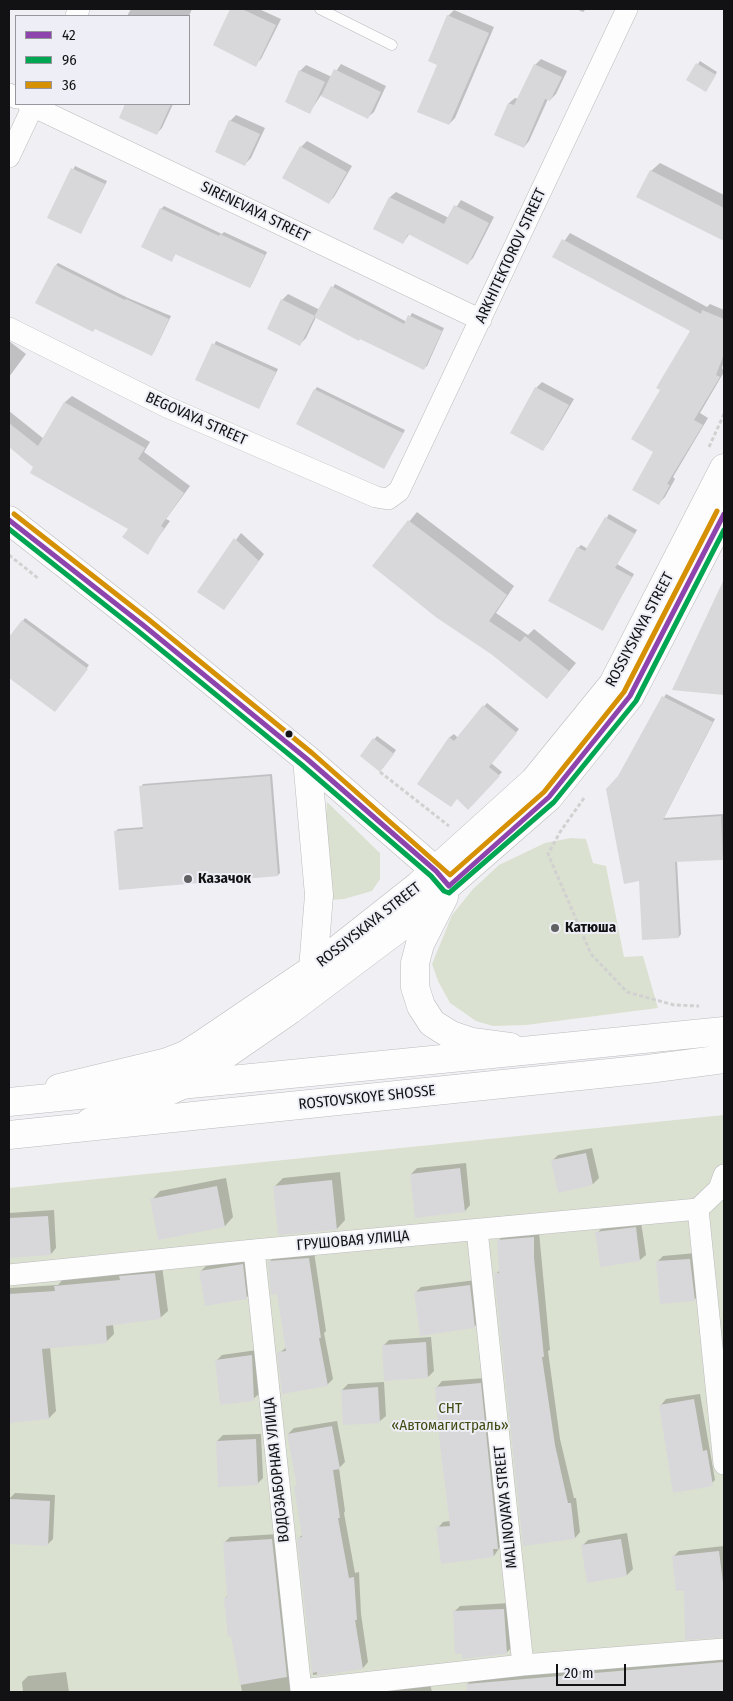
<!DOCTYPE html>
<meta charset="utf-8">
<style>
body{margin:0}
#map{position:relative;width:733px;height:1701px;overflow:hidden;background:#f0f0f4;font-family:"Fira Sans Condensed",sans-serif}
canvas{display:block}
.frame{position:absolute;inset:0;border:10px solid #121215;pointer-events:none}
.legend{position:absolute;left:15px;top:15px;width:175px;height:90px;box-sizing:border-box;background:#eeeef6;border:1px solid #96969c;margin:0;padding:6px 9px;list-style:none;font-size:15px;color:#121215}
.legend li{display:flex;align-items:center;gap:10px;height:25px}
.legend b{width:25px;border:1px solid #96969c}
.scale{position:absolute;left:556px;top:1664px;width:70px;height:22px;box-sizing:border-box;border:2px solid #121215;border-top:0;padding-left:6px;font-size:15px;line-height:18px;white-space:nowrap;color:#121215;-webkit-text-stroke:4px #eeeef6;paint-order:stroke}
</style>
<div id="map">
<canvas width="733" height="1701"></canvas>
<div class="frame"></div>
<ul class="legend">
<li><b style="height:6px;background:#8e44ad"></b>42</li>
<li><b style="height:6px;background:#00a651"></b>96</li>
<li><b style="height:6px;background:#d59003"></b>36</li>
</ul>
<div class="scale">20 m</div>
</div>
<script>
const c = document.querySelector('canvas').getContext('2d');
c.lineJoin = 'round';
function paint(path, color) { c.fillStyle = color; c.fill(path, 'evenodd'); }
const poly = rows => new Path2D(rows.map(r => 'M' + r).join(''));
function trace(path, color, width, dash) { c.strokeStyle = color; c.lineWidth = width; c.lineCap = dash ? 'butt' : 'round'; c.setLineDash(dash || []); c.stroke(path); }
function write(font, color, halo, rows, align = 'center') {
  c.font = font + ' "Fira Sans Condensed",sans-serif'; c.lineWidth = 4; c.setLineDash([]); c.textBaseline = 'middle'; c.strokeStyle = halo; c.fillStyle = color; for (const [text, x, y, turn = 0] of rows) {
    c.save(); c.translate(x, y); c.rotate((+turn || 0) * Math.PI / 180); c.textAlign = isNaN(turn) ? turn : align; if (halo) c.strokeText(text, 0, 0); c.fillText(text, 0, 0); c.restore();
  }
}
const green = poly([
 [327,802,380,853,380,879,372,891,344,899,331,900,324,837],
 [571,838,586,839,593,863,606,866,624,957,643,956,658,1008,526,1025,493,1026,476,1021,450,1003,438,981,432,964,452,915,473,889,499,865,545,843],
 [724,1115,724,1692,9,1692,9,1188]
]);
const shadow = poly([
 [131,9,192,9,189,16,127,16],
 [232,9,259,9,281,19,261,59,255,65,214,45],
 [576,9,586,9,583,12],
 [454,10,494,27,455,118,449,124,448,16],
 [541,59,567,71,556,94,550,100,548,99,529,141,524,147,496,134,509,103,515,98,519,99,535,65],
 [700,61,717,72,708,87,688,79],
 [341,64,386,86,374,112,368,117,321,95,310,112,300,71,306,65,332,77],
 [126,104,173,104,162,128,157,133,120,117],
 [236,115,265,128,251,158,245,164,230,121],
 [307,141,352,166,334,197,329,202,284,178,301,147],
 [660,163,724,195,724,240,638,197,651,171],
 [75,166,107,181,81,233,49,217],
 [396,192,449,218,461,200,494,217,473,258,467,264,410,233,403,243,390,197],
 [164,206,222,234,224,232,267,252,252,284,250,287,176,253,172,260,161,209],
 [570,233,707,307,710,304,724,310,724,361,722,368,724,372,700,413,708,418,673,477,675,479,665,497,659,503,655,451,662,389,692,331,554,256],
 [58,263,128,298,171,316,154,352,152,354,56,265],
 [335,284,407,322,412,313,444,328,427,366,424,368,316,317,306,338,300,344,282,300,288,294,320,310],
 [9,341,26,354,9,377],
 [216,341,278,369,259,408,197,379],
 [542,382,574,399,548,443,543,449,512,432,536,388],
 [317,387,405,430,384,468,315,390],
 [72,396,150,442,144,452,190,486,166,519,170,521,147,553,130,529,35,466,9,445,9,411,44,439,65,402],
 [417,512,514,586,496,613,528,635,534,629,576,663,547,698,492,653,374,565],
 [609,514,637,530,617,564,634,574,603,629,578,548,581,545,588,549],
 [241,533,264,554,224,609,199,591],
 [724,582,724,694,674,689],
 [25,618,89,665,55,711,9,676,9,639],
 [666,694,715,719,664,818,724,814,724,857,677,861,681,934,679,937,640,879,619,777],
 [487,703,519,729,491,763,502,772,468,808,457,797,419,784,450,737,454,734,458,738],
 [377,736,396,750,383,768,361,756],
 [272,774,280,873,278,875,115,832,118,829,144,827,141,787,143,784],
 [592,1148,599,1178,593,1184,559,1191,552,1161,558,1155],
 [466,1163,470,1205,465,1211,411,1174,417,1168],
 [340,1172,345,1220,337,1229,274,1187,283,1178],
 [226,1178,233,1217,225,1226,159,1238,152,1200,160,1191],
 [54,1210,56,1248,51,1254,9,1257,9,1213],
 [641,1222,646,1255,640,1260,597,1233,603,1227],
 [539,1232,550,1350,548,1351,560,1439,574,1498,576,1498,580,1532,575,1538,496,1274,500,1270,498,1241,504,1235],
 [314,1252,326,1331,324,1333,333,1379,327,1385,279,1353,287,1347,278,1293,269,1262,275,1256],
 [696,1253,700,1294,694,1300,657,1262,663,1256],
 [248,1259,252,1292,246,1298,201,1271,206,1266],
 [162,1266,168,1311,160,1318,113,1324,114,1334,106,1342,50,1347,56,1411,49,1418,9,1422,9,1288,58,1285,63,1279],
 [476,1280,480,1321,474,1327,415,1293,421,1287],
 [431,1337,434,1371,428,1377,383,1346,389,1340],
 [257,1350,259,1394,253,1399,216,1361,222,1355],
 [486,1378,503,1542,494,1556,438,1528,443,1522,450,1521,437,1387,442,1381],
 [384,1382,386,1416,380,1421,345,1424,342,1390,348,1384],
 [700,1394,715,1480,709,1485,661,1405,666,1399],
 [337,1421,345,1462,339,1468,345,1511,344,1513,355,1573,359,1572,361,1614,368,1662,363,1668,313,1675,299,1538,303,1534,295,1487,298,1485,288,1434,294,1428],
 [261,1434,263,1478,258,1483,217,1441,223,1435],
 [15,1493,55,1495,53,1539,47,1545,9,1543,9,1499],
 [627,1533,633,1569,627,1575,588,1581,582,1546,588,1540],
 [278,1534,299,1692,242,1692,225,1598,228,1595,224,1543,230,1537],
 [724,1546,724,1627,723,1628,686,1589,674,1556,679,1551],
 [510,1603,512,1647,506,1653,454,1612,460,1606],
 [724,1657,724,1692,468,1692,467,1684,473,1679],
 [66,1672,69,1692,23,1692,22,1682,28,1676],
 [430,1684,432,1692,377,1692,380,1689]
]);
const building = poly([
 [230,9,242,9,276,25,256,67,213,45],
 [447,15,489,33,449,125,417,112,437,65,428,61],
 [696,63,716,75,706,92,686,80],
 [534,64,562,77,550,101,545,99,524,148,494,135,508,103,514,105],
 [334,69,381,92,368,119,321,96],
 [299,70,325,82,310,114,285,102],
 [125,104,171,104,157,135,119,118],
 [229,120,260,134,245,166,215,152],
 [300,146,347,172,329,204,282,178],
 [71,168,105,184,81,234,47,218],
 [650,170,724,208,724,241,636,197],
 [389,197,444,224,454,205,489,223,468,265,408,234,403,244,373,229],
 [160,208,219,236,220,234,265,255,250,288,175,254,172,262,141,247],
 [562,239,701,314,702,310,724,319,724,354,716,375,720,377,694,420,703,425,667,484,670,485,659,505,632,490,653,452,631,439,660,390,656,388,690,331,552,257],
 [55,265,125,300,126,299,169,319,152,356,95,329,93,332,35,303],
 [331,286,404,324,408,315,442,331,424,370,360,339,359,341,314,317],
 [281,299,315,316,300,346,267,329],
 [212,343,276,372,259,409,195,380],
 [535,387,569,405,543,451,510,433],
 [314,389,403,433,384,469,296,424],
 [64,402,145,448,138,459,184,493,161,526,164,528,148,555,122,537,128,529,30,473,33,467,9,447,9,423,38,446],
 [605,517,635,534,615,568,632,577,603,631,548,601,577,547,585,551],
 [408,520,507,595,489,621,520,642,525,636,569,671,547,699,491,654,437,618,372,566],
 [234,538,259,561,224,610,197,592],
 [724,579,724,695,672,690],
 [22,620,88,669,55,712,9,678,9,637],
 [662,696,713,722,663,820,721,816,723,860,675,862,679,938,642,940,639,881,624,884,606,789,618,776],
 [483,705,517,733,489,767,500,776,468,810,457,799,451,807,417,784,449,737,454,741],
 [373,738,394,754,380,772,360,756],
 [270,776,278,876,119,890,114,831,143,829,139,786],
 [586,1153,593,1185,558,1193,551,1160],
 [460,1168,465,1212,415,1218,410,1174],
 [332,1180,337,1230,278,1235,273,1186],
 [217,1186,225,1227,158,1240,150,1199],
 [48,1216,51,1255,9,1258,9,1218],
 [636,1227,640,1261,600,1267,595,1232],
 [534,1237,534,1258,544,1357,542,1357,555,1445,568,1503,571,1503,575,1539,523,1546,494,1273,499,1273,497,1240],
 [309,1258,321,1338,319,1338,328,1386,282,1394,277,1352,286,1351,277,1294,271,1295,268,1261],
 [690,1259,695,1301,660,1304,656,1261],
 [243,1264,247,1299,205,1306,199,1271],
 [155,1273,161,1319,106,1326,107,1343,42,1349,49,1419,9,1423,9,1294,55,1291,54,1286,120,1280,119,1276],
 [470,1285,475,1328,420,1336,414,1292],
 [426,1342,428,1378,384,1381,382,1345],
 [252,1355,254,1401,220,1405,215,1360],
 [481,1383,498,1549,493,1549,494,1557,441,1564,436,1527,450,1526,440,1446,435,1387],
 [378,1387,380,1423,343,1425,341,1390],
 [694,1399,703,1451,707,1450,713,1486,673,1493,659,1405],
 [332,1426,340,1469,333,1470,340,1518,338,1518,349,1578,354,1577,357,1620,355,1620,363,1669,317,1676,317,1672,312,1673,297,1538,302,1537,294,1487,297,1486,287,1434],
 [256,1439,258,1485,218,1487,216,1441],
 [9,1499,50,1501,48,1546,9,1544],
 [272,1539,287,1677,240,1685,231,1636,228,1637,224,1598,227,1597,223,1542],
 [621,1539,627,1576,587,1583,581,1545],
 [719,1551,723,1583,724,1637,685,1640,684,1591,676,1591,672,1556],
 [504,1609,507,1654,462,1659,462,1654,455,1654,453,1611],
 [724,1662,724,1692,467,1692,466,1684]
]);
const path = poly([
 [709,447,724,414],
 [9,555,39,579],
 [380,772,449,826],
 [584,798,560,832,548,854,591,954,627,992,674,1005,699,1006]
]);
const lane = poly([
 [320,9,392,45]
]);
const street = poly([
 [76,16,79,9],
 [9,94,16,98],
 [28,104,481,320],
 [9,157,34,104],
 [9,328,167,407,376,497,388,499,399,491,627,9],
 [698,1209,724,1464],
 [698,1209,719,1189,724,1175],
 [477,1230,523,1665],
 [254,1250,301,1690,523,1665,724,1649],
 [9,1275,254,1250,698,1209]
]);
const secondary = poly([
 [9,520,143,625,307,759,436,871,448,885],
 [307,759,319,895,313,969],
 [444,897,420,944,415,963,415,987,421,1006,432,1023,451,1035,472,1042,510,1047],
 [59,1088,167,1062,185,1055,204,1043,313,969,418,886,534,781,613,684,724,468],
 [90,1122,136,1106,180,1086,290,1010,399,928,549,797,630,696,724,514]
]);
const highway = poly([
 [9,1102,724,1031],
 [9,1135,648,1069,724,1059]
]);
const bus1 = poly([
 [9,520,143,625,307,759,436,871,449,886,549,797,630,696,724,514]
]);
const bus2 = poly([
 [9,529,138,631,302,765,431,876,444,891,449,893,554,802,636,701,724,530]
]);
const bus3 = poly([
 [14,514,148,619,312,753,450,875,544,792,624,692,717,511]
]);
const markers = [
 [289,734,4.5,"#121215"],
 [188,879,5,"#606063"],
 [555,928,5,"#606063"]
];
const streetNames = [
 ["SIRENEVAYA STREET",255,212,26],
 ["ARKHITEKTOROV STREET",511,256,-65],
 ["BEGOVAYA STREET",196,419,24],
 ["ROSSIYSKAYA STREET",640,630,-62],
 ["ROSSIYSKAYA STREET",369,925,-38],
 ["ROSTOVSKOYE SHOSSE",367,1098,-6],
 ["ГРУШОВАЯ УЛИЦА",353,1241,-5],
 ["ВОДОЗАБОРНАЯ УЛИЦА",277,1470,-96],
 ["MALINOVAYA STREET",506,1507,-96]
];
const poiNames = [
 ["Казачок",198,879],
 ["Катюша",565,928]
];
const parkNames = [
 ["СНТ",450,1409],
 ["«Автомагистраль»",450,1426]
];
paint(green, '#dbe1d0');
paint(shadow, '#0003');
paint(building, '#d8d8db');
trace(lane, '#bbbbbe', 11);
trace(street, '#bbbbbe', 22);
trace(secondary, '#bbbbbe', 29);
trace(highway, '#bbbbbe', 29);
trace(path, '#d1d1d1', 3, [4, 2.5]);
trace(lane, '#fdfdfd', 10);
trace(street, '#fdfdfd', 21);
trace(secondary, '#fdfdfd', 28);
trace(highway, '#fdfdfd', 28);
trace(bus1, '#8e44ad', 5);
trace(bus2, '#00a651', 5);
trace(bus3, '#d59003', 5);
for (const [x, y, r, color] of markers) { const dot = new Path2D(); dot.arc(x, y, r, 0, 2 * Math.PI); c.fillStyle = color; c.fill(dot); trace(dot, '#eeeef6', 2); }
write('15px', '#121215', '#eeeef6', streetNames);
write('bold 15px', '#121215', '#eeeef6', poiNames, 'left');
write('15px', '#404c13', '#eeeef6', parkNames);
</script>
